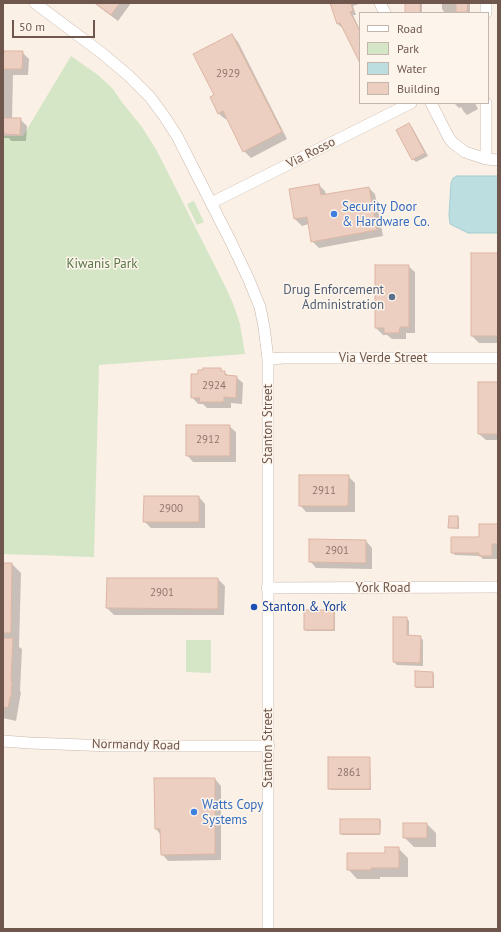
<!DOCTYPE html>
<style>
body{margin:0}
#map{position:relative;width:501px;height:932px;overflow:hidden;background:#faf0e6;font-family:"PT Sans",sans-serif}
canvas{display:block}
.frame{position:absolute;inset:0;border:4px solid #70574e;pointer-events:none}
.legend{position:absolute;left:359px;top:12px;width:130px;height:92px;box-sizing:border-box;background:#fdf5eb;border:1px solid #c5b6ac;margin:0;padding:5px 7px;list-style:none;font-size:12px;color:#70574e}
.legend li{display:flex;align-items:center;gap:8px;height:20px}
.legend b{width:20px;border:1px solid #c5b6ac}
.scale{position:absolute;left:12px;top:20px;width:83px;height:18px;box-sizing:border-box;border:2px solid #70574e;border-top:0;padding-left:5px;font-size:12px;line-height:14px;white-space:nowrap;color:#70574e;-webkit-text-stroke:3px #fdf5eb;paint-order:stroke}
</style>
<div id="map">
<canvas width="501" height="932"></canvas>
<div class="frame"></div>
<ul class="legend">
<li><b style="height:5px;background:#fff"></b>Road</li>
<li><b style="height:11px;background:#d5e6c6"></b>Park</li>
<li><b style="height:11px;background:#bcdee1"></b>Water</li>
<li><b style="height:11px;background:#eccfc0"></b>Building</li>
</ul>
<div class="scale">50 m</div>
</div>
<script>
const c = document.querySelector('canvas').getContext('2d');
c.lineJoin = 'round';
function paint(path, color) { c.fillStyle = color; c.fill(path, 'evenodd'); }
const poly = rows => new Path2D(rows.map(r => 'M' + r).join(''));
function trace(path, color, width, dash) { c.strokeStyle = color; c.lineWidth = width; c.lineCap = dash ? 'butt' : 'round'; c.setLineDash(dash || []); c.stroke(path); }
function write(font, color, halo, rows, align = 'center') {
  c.font = font + ' "PT Sans",sans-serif'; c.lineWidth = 3; c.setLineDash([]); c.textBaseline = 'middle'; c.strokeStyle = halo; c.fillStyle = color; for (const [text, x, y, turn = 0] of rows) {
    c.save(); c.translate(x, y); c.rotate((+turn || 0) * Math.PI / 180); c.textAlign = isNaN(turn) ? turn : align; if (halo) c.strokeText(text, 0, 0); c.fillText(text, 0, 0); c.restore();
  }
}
const green = poly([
 [71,56,98,75,113,89,121,101,142,127,157,151,226,288,234,306,240,324,245,354,99,365,94,557,3,554,3,136,23,136],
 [194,201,204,222,197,225,187,204],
 [186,640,211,640,211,673,186,672]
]);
const water = poly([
 [457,176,498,176,498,233,468,233,450,224,449,215,451,183,453,178,457,176]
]);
const shadow = poly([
 [94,3,131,3,118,21],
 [331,3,362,3,353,6,356,15,353,15,360,30,360,61,343,26,341,27,338,24],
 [405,3,422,3,422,13,406,13],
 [442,3,470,3,470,13,445,13,442,9],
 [232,35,238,42,287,139,251,158,244,151,228,118,225,119,218,113,216,95],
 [22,52,29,59,28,75,13,75,12,119,20,119,27,126,26,141,11,141,9,138,3,138,3,54],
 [454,103,475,103,478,109,467,115,464,112,461,107,459,108],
 [409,124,412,127,428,156,416,162,413,159],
 [319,185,325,191,326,195,369,188,375,194,383,236,319,248,312,241,309,224,302,226,295,219,290,190],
 [472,254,498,254,498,343,479,343,472,336],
 [376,266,408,266,415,272,415,333,406,333,406,339,392,339,387,335,383,335,376,328],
 [220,369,229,376,236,377,243,383,242,404,231,403,231,408,207,408,203,404,198,404,192,397,199,375],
 [498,383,498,440,486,440,479,434],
 [229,426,236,432,236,462,193,462,187,455],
 [348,476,355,483,355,512,306,512,300,505],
 [199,497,205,504,205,528,151,528,144,521],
 [458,517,459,518,459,529,451,528,449,527],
 [498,525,498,559,483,559,480,556,455,555,452,552,480,538],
 [366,541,372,548,372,569,316,568,310,561],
 [3,564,12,564,21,573,19,647,22,649,20,691,21,692,16,721,3,718],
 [108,579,218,579,225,586,224,615,114,615,107,608],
 [334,611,335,613,335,631,306,631,305,629],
 [394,618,406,618,409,621,409,636,420,637,423,640,423,666,397,665,394,662],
 [433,673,434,674,434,688,417,688,416,687],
 [369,758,370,759,371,790,331,790,329,789],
 [215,779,221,786,221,860,168,861,162,854,161,835,156,829],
 [379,820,381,821,380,835,342,835,341,833],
 [427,824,436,833,436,847,414,847,404,837],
 [398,848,408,858,408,877,380,877,380,879,357,879,348,869]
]);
const building = poly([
 [95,3,120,3,111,15,95,3],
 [330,3,351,3,353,11,350,12,360,31,360,63,340,23,337,24,330,3],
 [405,3,420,3,420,13,405,13,405,3],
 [456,3,468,3,467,12,456,12,456,3],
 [232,34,282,132,243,152,223,111,218,114,210,97,214,95,193,54,232,34],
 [4,51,23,51,22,69,3,69,3,53,4,53,4,51],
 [3,118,21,118,20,135,4,134,3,118],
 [409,123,425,153,412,160,396,130,409,123],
 [319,184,321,195,369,187,377,230,311,242,307,217,294,219,289,189,319,184],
 [471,253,498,253,498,336,471,336,471,253],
 [375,265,409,265,409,327,400,327,399,333,384,333,384,328,375,328,375,265],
 [203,368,221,368,221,371,225,371,225,375,237,376,236,398,224,397,224,402,199,402,200,398,191,398,191,374,198,374,198,370,203,370,203,368],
 [478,382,498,382,498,434,478,434,478,382],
 [186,425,230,425,230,456,186,456,186,425],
 [299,475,349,475,348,506,299,506,299,475],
 [144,496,199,496,199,522,143,522,144,496],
 [449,516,458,516,458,528,448,528,449,516],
 [479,524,498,524,498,544,492,544,492,556,479,556,479,553,451,553,451,537,479,537,479,524],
 [309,539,366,540,366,563,309,562,309,539],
 [3,563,12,563,11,633,3,633,3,563],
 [107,578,218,578,218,609,106,608,107,578],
 [304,610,334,610,334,630,304,630,304,610],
 [393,617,407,617,407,635,421,636,420,663,393,662,393,617],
 [3,638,13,638,11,681,12,682,11,697,10,697,8,708,3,707,3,638],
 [415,671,433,672,433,687,415,687,415,671],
 [328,757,370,757,370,789,328,789,328,757],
 [154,778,215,778,215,854,161,855,160,829,155,829,154,778],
 [340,819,380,819,380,834,340,834,340,819],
 [403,823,427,823,427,838,403,838,403,823],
 [385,847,399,847,399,868,371,868,371,870,347,870,347,853,385,853,385,847]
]);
const minor = poly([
 [35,3,103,54,129,76,150,97,164,116,177,136,231,242,249,280,260,307,264,327,268,359,268,929],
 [380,3,385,13],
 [486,13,486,3],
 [431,103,449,138,453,143,465,152,486,159,498,160],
 [486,159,486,103],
 [211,203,411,103],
 [268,359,284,358,498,358],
 [267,588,498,587],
 [3,741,30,743,112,746,269,746]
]);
const markers = [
 [334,214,4,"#3f7fe0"],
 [392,297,4,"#5c6f8a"],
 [254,607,4,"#1a4fb4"],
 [194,812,4,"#3f7fe0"]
];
const numberNames = [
 ["2929",228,74],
 ["2924",214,386],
 ["2912",208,440],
 ["2911",324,491],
 ["2900",171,509],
 ["2901",337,551],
 ["2901",162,593],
 ["2861",349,773]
];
const streetNames = [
 ["Via Rosso",311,153,-27],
 ["Via Verde Street",383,358],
 ["Stanton Street",268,424,-90],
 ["York Road",383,588],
 ["Normandy Road",136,745,1],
 ["Stanton Street",268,748,-90]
];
const shopNames = [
 ["Security Door",342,207],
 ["& Hardware Co.",342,222],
 ["Watts Copy",202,805],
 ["Systems",202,820]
];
const parkNames = [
 ["Kiwanis Park",102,264]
];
const serviceNames = [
 ["Drug Enforcement",384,290],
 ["Administration",384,305]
];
const transitNames = [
 ["Stanton & York",262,607]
];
paint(green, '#d5e6c6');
paint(water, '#bcdee1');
trace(water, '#a4ced2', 1);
paint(shadow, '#0003');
paint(building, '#eccfc0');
trace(building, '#ddb5a3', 1);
trace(minor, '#cab8ad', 12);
trace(minor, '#fff', 11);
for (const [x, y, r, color] of markers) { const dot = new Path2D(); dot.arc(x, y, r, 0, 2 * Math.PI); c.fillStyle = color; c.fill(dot); trace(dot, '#fdf5eb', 1.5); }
write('11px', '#8f756a', null, numberNames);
write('13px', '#70574e', '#fdf5eb', streetNames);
write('13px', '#366cbe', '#fdf5eb', shopNames, 'left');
write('13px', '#577447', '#fdf5eb', parkNames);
write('13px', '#4e5e75', '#fdf5eb', serviceNames, 'right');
write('13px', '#164399', '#fdf5eb', transitNames, 'left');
</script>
